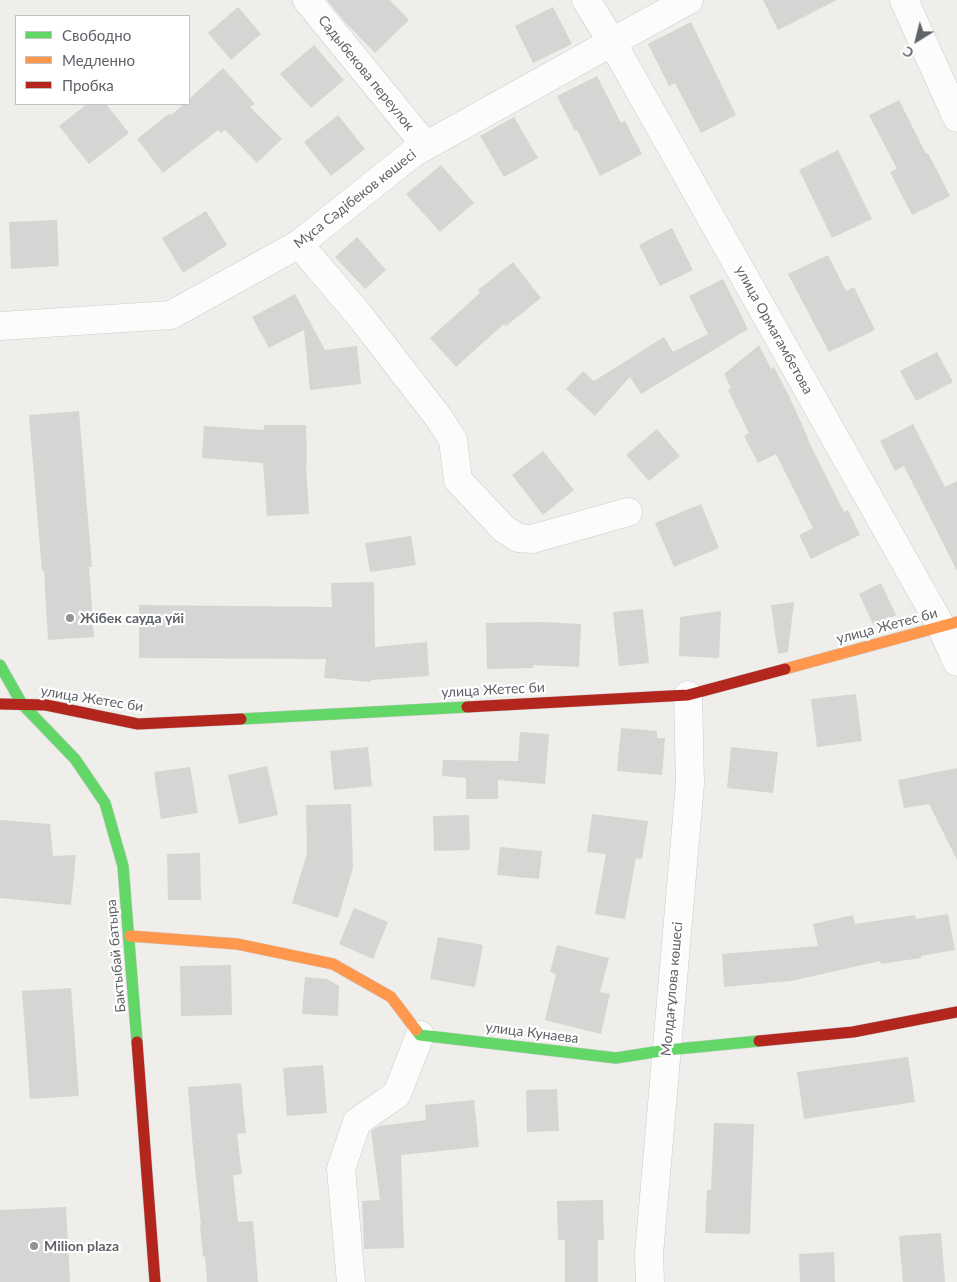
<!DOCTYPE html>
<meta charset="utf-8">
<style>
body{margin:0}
#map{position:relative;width:957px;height:1282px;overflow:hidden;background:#efeeea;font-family:Lato,sans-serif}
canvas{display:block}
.legend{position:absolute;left:15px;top:15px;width:175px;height:90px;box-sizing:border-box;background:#fff;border:1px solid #bfc1c3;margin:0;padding:6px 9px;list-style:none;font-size:15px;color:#5f6368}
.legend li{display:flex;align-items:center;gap:10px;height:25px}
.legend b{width:25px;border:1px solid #bfc1c3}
.north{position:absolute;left:892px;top:15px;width:50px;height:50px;-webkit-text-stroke:4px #fff;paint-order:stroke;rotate:216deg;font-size:14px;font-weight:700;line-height:20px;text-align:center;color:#5f6368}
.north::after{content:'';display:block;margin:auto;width:18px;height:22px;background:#5f6368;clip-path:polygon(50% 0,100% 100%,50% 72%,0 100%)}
</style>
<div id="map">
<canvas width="957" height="1282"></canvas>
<ul class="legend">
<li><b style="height:6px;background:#63d668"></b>Свободно</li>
<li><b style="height:6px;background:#ff974d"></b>Медленно</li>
<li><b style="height:6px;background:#b3261e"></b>Пробка</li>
</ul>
<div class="north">С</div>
</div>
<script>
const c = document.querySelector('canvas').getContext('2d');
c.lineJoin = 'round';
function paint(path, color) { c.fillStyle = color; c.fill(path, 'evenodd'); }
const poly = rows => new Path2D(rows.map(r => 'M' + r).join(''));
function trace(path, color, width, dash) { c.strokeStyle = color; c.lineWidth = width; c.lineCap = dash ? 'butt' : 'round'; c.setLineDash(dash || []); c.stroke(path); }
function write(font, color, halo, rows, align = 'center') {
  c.font = font + ' Lato,sans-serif'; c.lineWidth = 4.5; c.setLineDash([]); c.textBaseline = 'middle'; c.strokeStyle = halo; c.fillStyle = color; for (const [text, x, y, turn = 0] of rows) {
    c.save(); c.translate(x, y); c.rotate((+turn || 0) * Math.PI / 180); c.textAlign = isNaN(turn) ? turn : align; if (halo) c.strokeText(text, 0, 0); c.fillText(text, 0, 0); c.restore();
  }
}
const building = poly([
 [327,0,390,0,409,20,375,53,345,22],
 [763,0,837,0,778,30],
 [238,7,261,34,231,60,208,33],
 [553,7,572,44,533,63,515,26],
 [691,22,736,115,701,133,675,83,669,86,648,44],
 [314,45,344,80,311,108,280,74],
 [223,68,255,104,250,107,282,139,257,163,225,130,221,133,218,130,163,173,137,139,170,113,171,115,184,104,189,104,189,99],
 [597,76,621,123,625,121,642,154,600,176,577,130,575,131,557,96],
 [899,100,926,154,928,153,950,196,912,215,890,172,897,169,869,115],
 [87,104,106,104,129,133,89,164,59,126],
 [338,115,365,149,331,176,304,142],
 [514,117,538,158,504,177,480,136],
 [838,150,872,219,832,238,799,170],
 [441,165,474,203,440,232,406,194],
 [206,211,227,245,183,273,162,238],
 [57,220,59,266,11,269,9,222],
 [672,228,693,270,660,286,639,245],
 [357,237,386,270,365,289,335,257],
 [828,255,846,291,854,287,875,330,829,352,788,274],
 [513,262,541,298,506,326,504,324,456,367,430,338,480,293,478,290],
 [723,279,748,329,641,394,630,377,595,416,566,389,583,371,594,381,664,337,673,352,708,334,689,296],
 [295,294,325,350,357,346,361,384,310,390,304,330,269,348,252,317],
 [759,345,771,369,774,367,789,396,808,438,807,438,844,512,848,510,860,535,811,559,799,535,813,528,776,454,758,463,744,436,749,433,728,390,731,388,724,374],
 [937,352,953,382,916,401,900,371],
 [79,411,92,567,89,567,94,637,48,640,44,571,42,571,29,415],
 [913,424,945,487,957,481,957,571,904,466,895,471,880,441],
 [264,425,306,425,307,463,306,463,309,514,267,516,263,463,202,458,204,426,264,430],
 [657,429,680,456,649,481,626,455],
 [543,451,574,490,543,515,512,475],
 [701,504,719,548,674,567,655,523],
 [411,536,416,565,370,572,365,543],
 [374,582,375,647,427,642,429,676,371,680,371,682,324,678,326,659,139,658,139,605,332,607,331,583],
 [881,583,896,615,874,626,859,594],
 [794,602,788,652,778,654,771,605],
 [643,609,649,663,619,666,613,612],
 [721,611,719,658,679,656,680,617],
 [541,622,581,624,579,667,533,665,533,668,487,669,486,623],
 [856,694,862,741,817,747,811,699],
 [621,728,657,731,657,738,665,738,662,775,617,771],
 [520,732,549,734,545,784,498,780,498,799,466,799,466,778,442,776,443,760,518,761],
 [368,747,372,786,334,790,330,751],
 [731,747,778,752,773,793,727,788],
 [267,766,278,815,239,824,228,775],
 [190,767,198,813,161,819,154,772],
 [957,768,957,860,929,804,904,808,898,780],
 [351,804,353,868,338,918,292,903,307,853,306,805],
 [592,814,648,821,642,859,636,858,625,919,595,914,606,854,587,852],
 [469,815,470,850,434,851,433,816],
 [0,820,50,824,53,856,76,855,71,905,0,898],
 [500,847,542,851,539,879,497,875],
 [200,853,201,900,168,900,167,854],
 [354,908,388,922,373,959,339,944],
 [948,914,955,950,921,956,921,958,881,964,880,961,791,981,724,987,722,954,818,946,813,924,853,915,855,924,915,915,916,919],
 [438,937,483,945,475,987,430,979],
 [557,945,609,958,600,992,610,994,601,1034,545,1020,556,974,550,972],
 [231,965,232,1015,181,1016,180,966],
 [305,977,327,979,339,986,338,1016,302,1014],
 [71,988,79,1096,30,1099,22,991],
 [908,1057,915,1102,804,1119,797,1072],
 [323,1065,327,1113,287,1116,283,1068],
 [241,1083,246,1133,237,1134,242,1174,233,1175,238,1222,253,1221,258,1282,207,1282,205,1256,203,1257,200,1225,201,1225,193,1149,188,1087],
 [557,1089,559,1131,527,1132,526,1090],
 [474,1100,479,1147,401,1155,404,1248,364,1249,362,1201,380,1200,371,1131,379,1126,426,1120,425,1105],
 [714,1123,754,1124,750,1234,705,1233,707,1190,711,1190],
 [603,1200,604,1240,598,1240,598,1282,565,1282,565,1240,558,1240,557,1201],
 [66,1207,70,1282,0,1282,0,1210],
 [941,1233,945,1282,903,1282,899,1236],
 [834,1252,835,1282,800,1282,799,1254]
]);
const street = poly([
 [307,0,426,146],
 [586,0,612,42,941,626,957,662],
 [904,0,957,118],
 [299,244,360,316,439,418,453,440,458,480,504,529,518,538,532,539,628,512],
 [0,326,171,315,299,244,413,153,612,42,689,0],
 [351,1282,341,1169,357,1122,397,1094,420,1035],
 [650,1282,649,1254,690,783,688,695]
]);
const fast = poly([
 [0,665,22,704,75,759,105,803,123,866,137,1042],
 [241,719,467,707],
 [416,1030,420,1035,616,1058,667,1050,759,1041]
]);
const slow = poly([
 [785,669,957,622],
 [130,936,237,944,333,964,391,997,416,1030]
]);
const jam = poly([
 [0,704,46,705,138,724,241,719],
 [467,707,688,695,785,669],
 [759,1041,853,1032,957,1012],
 [137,1042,155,1282]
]);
const markers = [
 [70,618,5,"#919496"],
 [34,1246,5,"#919496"]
];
const streetNames = [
 ["Садыбекова переулок",366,73,51],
 ["Мұса Сәдібеков көшесі",355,199,-38],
 ["улица Ормагамбетова",774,330,61],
 ["улица Жетес би",887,626,-15],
 ["улица Жетес би",493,690,-3],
 ["улица Жетес би",92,699,9],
 ["Бактыбай батыра",116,956,-95],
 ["Молдағұлова көшесі",672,989,-85],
 ["улица Кунаева",532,1033,7]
];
const poiNames = [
 ["Жібек сауда үйі",80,618],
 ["Milion plaza",44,1246]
];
paint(building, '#d6d5d3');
trace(street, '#cbcccc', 29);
trace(fast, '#cacacb', 12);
trace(slow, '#cacacb', 12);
trace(jam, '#cacacb', 12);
trace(street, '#fdfcfc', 28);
trace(fast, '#63d668', 11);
trace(slow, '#ff974d', 11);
trace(jam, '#b3261e', 11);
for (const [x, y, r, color] of markers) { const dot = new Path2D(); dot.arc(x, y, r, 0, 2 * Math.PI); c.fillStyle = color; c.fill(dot); trace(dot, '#fff', 2); }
write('14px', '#5f6368', '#fff', streetNames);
write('bold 14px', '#5f6368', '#fff', poiNames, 'left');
</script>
